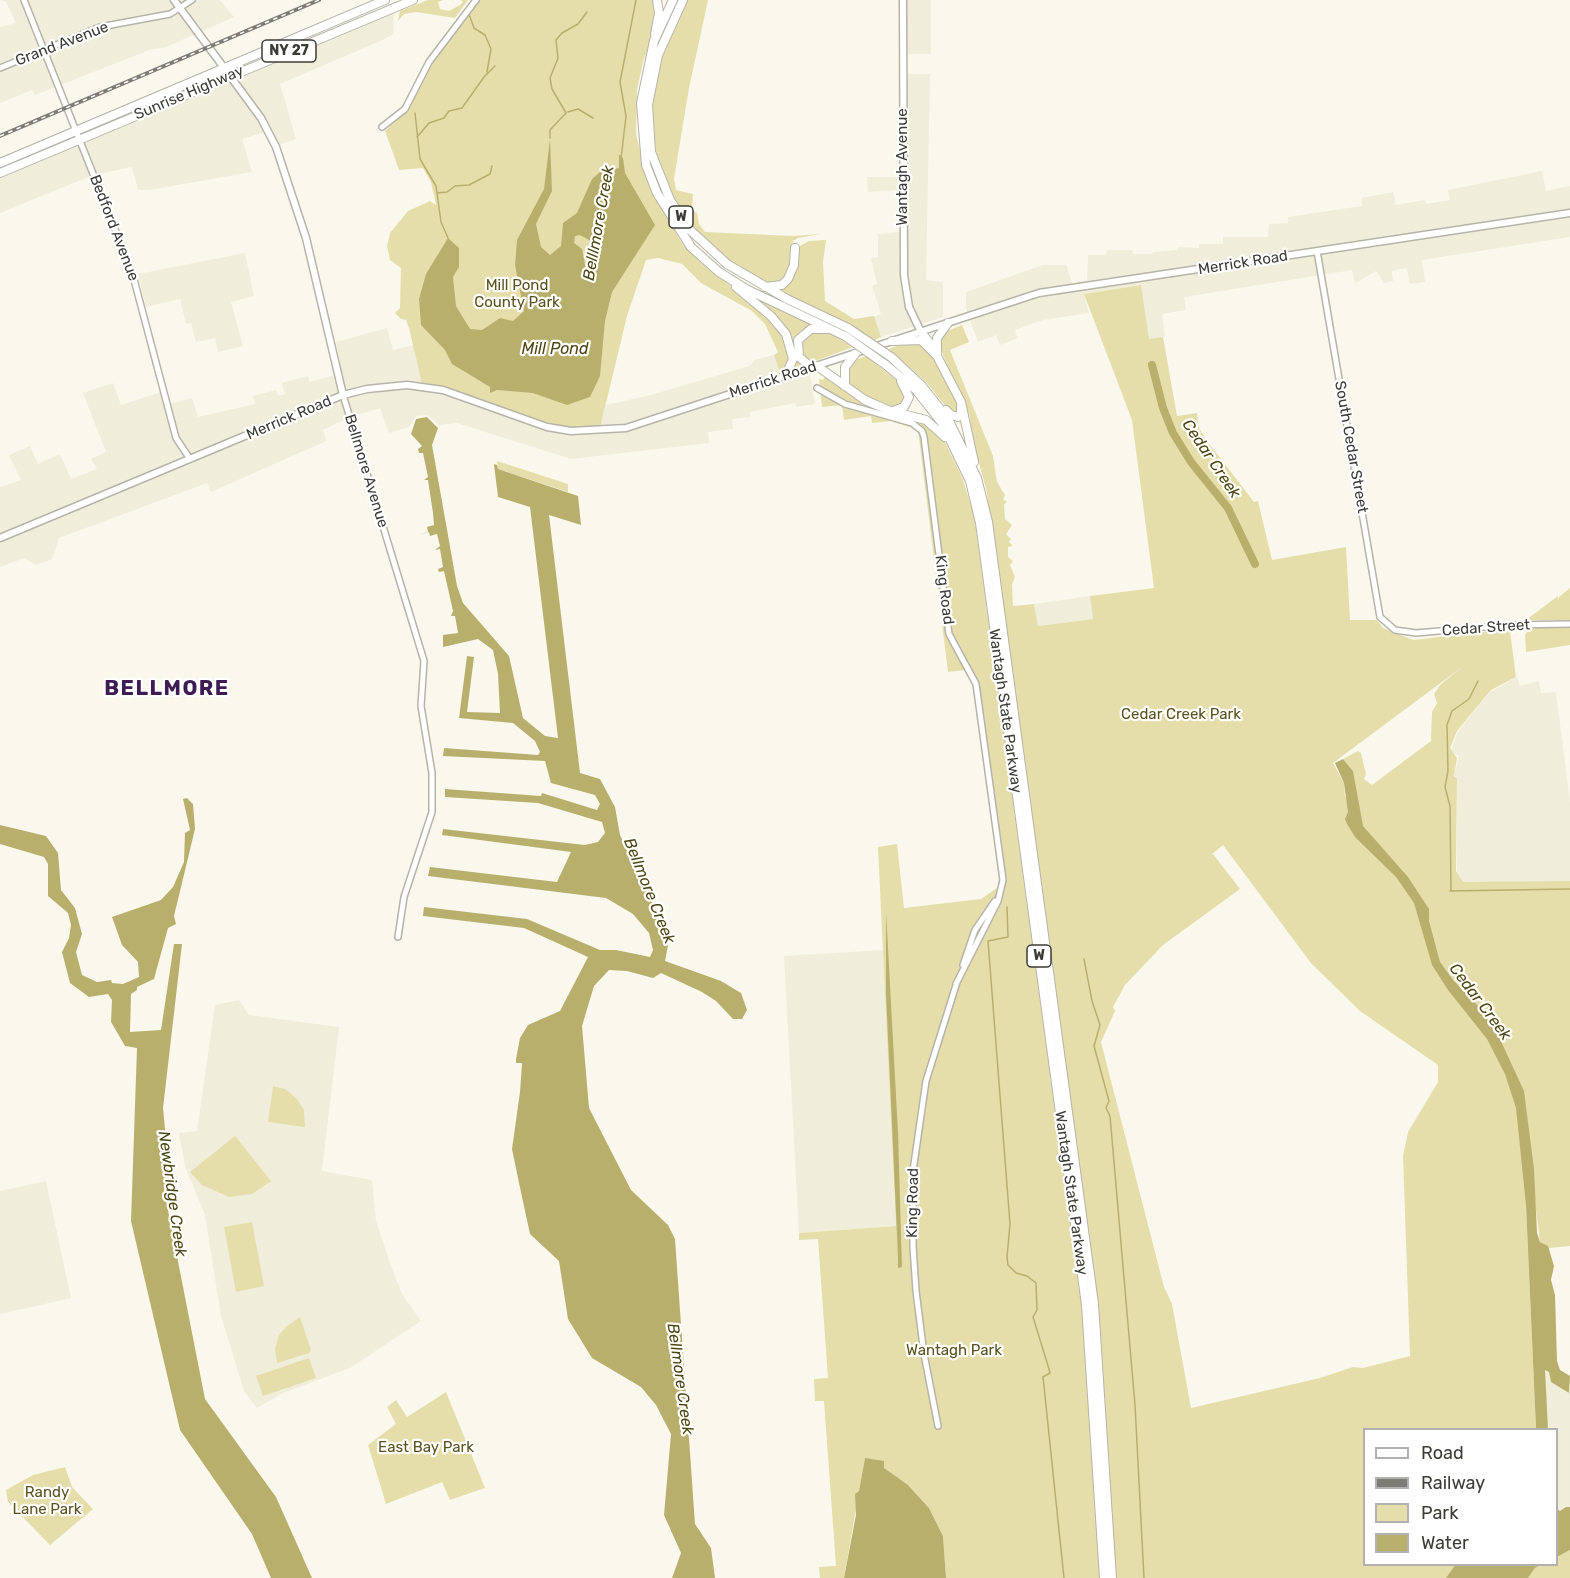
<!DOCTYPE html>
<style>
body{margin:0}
#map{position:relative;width:1570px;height:1578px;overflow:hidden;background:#faf8ec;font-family:Rubik,sans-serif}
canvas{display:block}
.legend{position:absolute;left:1363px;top:1428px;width:195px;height:138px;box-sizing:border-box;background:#fff;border:2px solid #b1b1af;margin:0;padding:8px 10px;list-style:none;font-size:18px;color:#3c3c37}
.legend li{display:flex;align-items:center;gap:12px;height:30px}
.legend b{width:30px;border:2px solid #b1b1af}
</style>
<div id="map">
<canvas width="1570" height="1578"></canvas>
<ul class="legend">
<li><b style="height:8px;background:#fff"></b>Road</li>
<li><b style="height:8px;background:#7c7c74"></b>Railway</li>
<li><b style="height:16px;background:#e5deaa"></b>Park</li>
<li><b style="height:16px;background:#b9af6d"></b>Water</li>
</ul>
</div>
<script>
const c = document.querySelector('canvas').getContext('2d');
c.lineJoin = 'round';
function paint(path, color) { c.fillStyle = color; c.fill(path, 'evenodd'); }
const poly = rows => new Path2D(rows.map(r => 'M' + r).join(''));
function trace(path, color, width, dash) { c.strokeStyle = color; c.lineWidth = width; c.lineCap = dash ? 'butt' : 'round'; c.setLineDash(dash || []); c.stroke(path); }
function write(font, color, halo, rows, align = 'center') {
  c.font = font + ' Rubik,sans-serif'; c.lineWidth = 4.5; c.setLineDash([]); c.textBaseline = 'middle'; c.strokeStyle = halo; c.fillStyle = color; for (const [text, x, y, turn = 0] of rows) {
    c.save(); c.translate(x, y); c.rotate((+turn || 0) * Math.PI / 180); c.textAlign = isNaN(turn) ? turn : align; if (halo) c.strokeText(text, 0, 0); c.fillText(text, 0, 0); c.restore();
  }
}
const built = poly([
 [0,0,220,0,234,17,164,48,152,49,35,95,32,90,0,103,0,27,16,23,6,2],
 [906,0,931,0,931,54,905,54],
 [394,10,393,34,385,39,280,84,296,139,272,147,265,132,242,139,252,172,149,190,138,190,132,167,93,175,0,213,0,177],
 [900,74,930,74,926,280,943,282,943,317,881,337,873,317,881,314,872,286,877,284,871,258,878,257,878,234,900,232,900,190,868,192,867,177,900,177],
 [1542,171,1546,191,1570,186,1570,237,1422,260,1425,282,1410,284,1407,268,1392,271,1393,281,1384,283,1376,271,1355,283,1352,270,1184,297,1186,310,1162,314,1165,337,1149,340,1140,285,1084,294,1089,313,1043,320,1015,330,1018,338,1000,345,996,335,978,342,966,309,966,292,1043,265,1066,265,1072,283,1087,280,1088,255,1106,255,1107,250,1132,250,1133,254,1152,254,1153,252,1177,250,1178,247,1199,248,1199,244,1223,244,1223,237,1268,237,1269,224,1288,223,1288,217,1362,206,1362,198,1393,192,1396,205,1425,200,1426,204,1450,200,1448,190],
 [245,253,254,296,231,302,243,346,218,352,215,338,196,342,191,323,186,324,180,299,146,307,138,274],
 [387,328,393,350,415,345,440,387,526,417,600,428,606,405,651,395,749,366,755,360,776,354,785,381,810,374,815,404,796,407,795,403,750,412,750,417,732,419,733,429,708,432,709,443,571,459,457,423,439,425,427,415,416,416,409,427,389,433,380,408,350,417,323,430,326,441,211,492,207,483,59,538,52,559,36,565,24,558,0,567,0,487,21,480,9,455,30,446,38,464,60,454,71,479,97,469,91,459,106,452,83,393,113,383,121,405,161,392,169,404,192,398,198,417,255,404,253,396,276,390,278,396,285,394,282,383,308,376,310,382,342,373,336,342],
 [1090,596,1093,619,1038,626,1034,604],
 [1517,677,1520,686,1539,681,1541,693,1556,692,1570,802,1570,887,1457,887,1457,777,1454,776,1459,756,1451,751,1458,731,1490,692],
 [883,950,896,1226,799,1233,784,956],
 [239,1000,249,1015,339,1027,322,1171,372,1180,376,1221,390,1263,402,1294,421,1321,350,1368,283,1393,257,1408,244,1391,221,1316,205,1215,185,1166,179,1133,197,1131,215,1005],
 [46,1181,71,1298,0,1314,0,1191],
 [1544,1369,1549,1371,1551,1382,1570,1393,1570,1507,1560,1512,1556,1509,1556,1430,1548,1429]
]);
const green = poly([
 [428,0,443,0,438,2,440,9,449,11,460,5,463,2,461,0,468,0,455,18,416,12,404,14,398,21,400,11],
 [478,0,655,0,655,28,643,62,637,90,636,134,644,166,656,198,682,243,703,265,756,305,783,331,791,357,786,370,780,372,774,355,778,352,765,324,752,311,701,283,682,264,658,258,646,260,627,316,600,428,561,427,458,392,422,383,409,328,406,320,401,319,395,313,400,308,401,268,390,260,387,246,390,233,408,211,430,201,436,205,431,182,423,168,399,170,385,131,407,110,431,64],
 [687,0,708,0,689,88,674,179,676,190,693,194,692,210,697,213,699,224,705,232,793,236,820,234,798,238,793,241,792,264,782,283,766,283,730,264,699,235,672,195,658,163,651,122,652,100,661,59],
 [826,240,823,262,825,301,854,319,874,316,881,337,875,340,771,288,782,287,800,246,809,241],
 [1141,285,1149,339,1163,337,1177,416,1197,413,1199,428,1207,441,1254,502,1258,501,1272,560,1346,547,1350,620,1377,620,1383,628,1413,640,1515,628,1510,631,1516,677,1491,690,1457,731,1450,748,1457,758,1454,776,1457,778,1456,871,1463,882,1570,881,1570,1246,1549,1248,1540,1242,1532,1177,1526,1205,1536,1429,1364,1430,1364,1564,1460,1565,1448,1578,1115,1578,1099,1317,995,547,986,488,971,435,970,417,939,346,945,332,962,325,969,342,950,350,993,456,997,482,1005,495,1003,500,1007,501,1004,505,1005,519,1012,525,1006,534,1011,539,1009,542,1013,546,1008,547,1008,557,1013,561,1010,565,1015,577,1012,585,1013,606,1034,604,1038,626,1093,619,1090,596,1154,588,1132,420,1084,294],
 [1462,667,1440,685,1434,694,1437,703,1432,712,1431,741,1372,785,1364,779,1366,774,1361,753,1358,751,1343,759,1353,771,1345,798,1344,783,1333,763],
 [1223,845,1311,963,1360,1011,1438,1065,1438,1082,1408,1132,1403,1156,1410,1356,1363,1368,1353,1367,1320,1378,1191,1408,1172,1304,1164,1287,1101,1042,1115,1011,1113,1007,1125,985,1163,945,1240,889,1213,854,1211,855],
 [748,295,818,326,804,330,796,340,803,365,792,368,792,345],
 [821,330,833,335,853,347,815,361,806,361,801,357,799,347,802,336],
 [906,342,920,343,929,348,958,400,959,414,951,413,927,383,889,349],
 [866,356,904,386,904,404,890,407,866,398,850,386,846,369,851,362],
 [826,373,861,402,883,411,921,420,941,434,962,477,974,515,1083,1317,1100,1578,946,1578,943,1536,929,1508,908,1485,865,1458,844,1578,820,1578,819,1567,836,1566,824,1401,815,1401,814,1379,828,1378,818,1239,799,1240,799,1233,896,1226,878,847,897,844,904,908,981,899,1000,886,973,683,965,670,948,672,918,430,891,421,872,423,871,416,844,420,842,405,822,407,819,379,823,380],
 [947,424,968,464,984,520,1093,1323,1102,1491,1091,1324,982,520],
 [497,461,568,484,568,492,498,469],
 [1570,588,1570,620,1526,620,1558,596,1559,601,1559,597],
 [1537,628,1570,628,1570,645,1526,652,1525,635,1528,630],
 [273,1086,285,1089,297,1099,304,1110,305,1127,268,1122],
 [235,1136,271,1181,252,1194,229,1197,202,1185,190,1172],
 [252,1222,264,1286,236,1292,224,1227],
 [300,1317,311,1350,309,1353,277,1363,275,1349,279,1335,287,1326],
 [309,1358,316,1378,263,1396,256,1376],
 [446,1392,485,1488,450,1500,442,1482,386,1504,368,1445,396,1424,387,1407,396,1400,407,1417],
 [65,1467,72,1487,93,1509,50,1545,8,1502,6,1490,33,1475],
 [1570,1550,1570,1578,1528,1578,1535,1568,1541,1565,1556,1564,1557,1557]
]);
const water = poly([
 [550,139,552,191,536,224,541,247,550,255,561,246,563,223,577,213,592,179,600,172,619,168,619,154,623,158,625,173,655,225,612,292,605,321,600,376,590,397,567,405,533,393,497,390,490,393,490,387,452,364,445,350,421,325,419,299,426,274,448,238,459,248,459,267,453,277,456,306,470,329,482,330,500,318,513,321,524,311,515,265,517,240,544,189],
 [580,235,591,241,593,247,595,263,592,268,586,270,582,249,574,243,575,236],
 [427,417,438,428,432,445,457,586,463,603,509,656,523,718,545,736,558,738,530,507,498,497,494,464,497,465,498,469,578,496,581,525,549,515,580,773,600,779,615,807,620,835,666,931,669,940,665,961,721,981,741,993,747,1010,742,1019,733,1019,716,1001,702,992,661,973,653,978,627,971,609,970,594,986,582,1026,589,1108,631,1190,668,1225,675,1239,695,1524,711,1548,715,1578,672,1578,681,1553,664,1515,671,1434,656,1405,641,1387,592,1358,568,1319,559,1261,530,1234,519,1183,512,1149,520,1092,522,1063,516,1063,516,1059,520,1038,528,1025,560,1011,588,957,524,928,423,916,424,907,527,919,600,950,616,950,650,957,653,950,649,933,633,914,606,898,428,876,430,867,557,882,571,852,442,835,443,829,585,845,598,842,605,833,602,822,538,803,445,797,445,789,541,796,542,793,597,810,600,804,595,795,551,783,545,761,443,756,444,748,538,755,540,752,535,741,513,723,459,718,467,656,474,657,467,712,500,713,498,674,493,650,478,639,443,647,443,635,458,633,455,616,451,616,453,611,444,571,439,572,438,569,443,567,440,549,435,550,440,546,437,534,430,536,429,532,419,535,428,532,427,527,434,525,433,513,428,480,424,480,428,477,423,453,419,453,418,449,422,446,411,434,416,419],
 [1343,759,1353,771,1363,826,1408,877,1429,909,1429,921,1440,962,1453,980,1480,1008,1499,1037,1524,1091,1534,1169,1537,1233,1540,1242,1548,1246,1554,1266,1551,1280,1555,1295,1557,1361,1560,1370,1570,1376,1569,1393,1551,1382,1549,1372,1545,1370,1548,1429,1536,1429,1526,1205,1516,1108,1505,1074,1487,1039,1448,990,1432,965,1414,903,1396,877,1355,837,1347,824,1345,819,1348,812,1344,783,1335,763],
 [187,798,193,804,195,829,174,916,176,924,168,928,154,979,137,987,137,990,131,994,130,1032,161,1030,174,944,182,944,163,1108,170,1181,164,1190,205,1399,276,1497,312,1578,271,1578,252,1534,180,1430,131,1221,137,1048,125,1046,111,1022,112,1000,108,994,89,997,70,983,62,952,69,938,71,925,68,913,48,896,48,864,44,857,0,844,0,825,46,836,58,853,61,890,75,908,82,934,76,952,82,975,97,982,111,980,112,983,123,984,139,977,138,962,122,945,112,917,161,900,173,887,184,862,185,833,190,830,183,799],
 [886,911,898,1132,902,1267,898,1268,898,1257,886,993],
 [865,1458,884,1461,884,1468,908,1485,929,1508,943,1536,946,1578,844,1578,856,1515,855,1494,859,1491],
 [1566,1507,1570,1507,1570,1550,1557,1557,1557,1509,1560,1511],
 [1456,1564,1541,1564,1541,1565,1535,1568,1528,1578,1446,1578]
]);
const stream = poly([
 [469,14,474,28,485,35,491,49,487,72],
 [568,112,578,109,593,118],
 [415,113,420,159,436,186,437,193],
 [417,137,429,123,444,118,449,111,462,108,484,77,495,66],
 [550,138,550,130,566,113,552,89,550,78,558,58,556,40,562,33,578,24,587,12],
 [621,159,626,116,620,82,636,0],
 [448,238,441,222,437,193,447,192,455,186,469,185,490,174,492,166],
 [1451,890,1450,806,1445,787,1448,771,1447,725,1452,711,1469,699,1478,681],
 [1450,891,1570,889],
 [1007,907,1008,937,988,941,1010,1224,1007,1257,1008,1265,1016,1273,1027,1276,1036,1283,1037,1310,1033,1317,1049,1369,1050,1373,1043,1377,1064,1578],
 [1084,959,1092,1001,1100,1025,1094,1046,1109,1101,1106,1108,1110,1116,1135,1405,1144,1578]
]);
const river = poly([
 [1152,365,1163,408,1173,433,1191,462,1228,508,1255,564]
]);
const minor = poly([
 [24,0,132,272,176,438,190,459],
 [0,68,100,27,170,14,192,0],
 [382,127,405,109,429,62,476,0],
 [1317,251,1380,617,1395,630,1416,633,1508,625,1570,624],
 [817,388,845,404,912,423,922,431,924,437,949,634,976,684,1003,880,998,901,956,984],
 [343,395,424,661,421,706,432,773,432,812,404,897,398,937],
 [963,965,975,930,995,901],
 [938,1426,924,1354,916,1291,913,1246,913,1171,926,1081,957,982]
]);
const major = poly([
 [174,0,261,118,276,147,306,238,343,395],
 [903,0,904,275,909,307,921,332],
 [0,538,343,395,367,389,407,385,443,390,547,427,571,431,626,428,1039,293,1570,213]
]);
const highway = poly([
 [673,0,654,41,641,103,646,165,657,193,691,247,719,272,746,289,845,336],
 [683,0,658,55,648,105,651,152,670,200,690,230,727,264,787,299,848,328],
 [655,34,659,13,657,0],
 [0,163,385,0],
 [0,173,413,0],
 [736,287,771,316,786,334,793,359,785,377],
 [765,287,782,285,788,279,794,265,795,248],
 [921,332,937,352],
 [892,341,921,340,937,356,961,402,974,462],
 [937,349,937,338,948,323],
 [891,357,922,386,948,419,977,478,988,522,1094,1304,1112,1578],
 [886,365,916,390,942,423,970,481,980,523,1086,1305,1104,1578],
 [817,366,865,400,890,411,926,420,945,437],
 [812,368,799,357,798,340,811,329,827,329],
 [845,386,845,367,855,354],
 [946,410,951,415,958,417,961,413,961,406],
 [893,411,904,407,909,397,901,381]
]);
const rail = poly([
 [0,136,319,0]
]);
const highwayBridge = poly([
 [848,328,891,357],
 [845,336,886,365]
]);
const shields = [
 [289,51,54],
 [681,217,24],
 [1039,956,24]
];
const shieldNames = [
 ["NY 27",289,51],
 ["W",681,217],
 ["W",1039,956]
];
const streetNames = [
 ["Grand Avenue",62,44,-21],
 ["Sunrise Highway",189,93,-23],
 ["Wantagh Avenue",903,167,-90],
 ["Bedford Avenue",114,228,69],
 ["Merrick Road",1243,263,-9],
 ["Merrick Road",773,380,-18],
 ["Merrick Road",289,418,-23],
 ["South Cedar Street",1351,447,80],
 ["Bellmore Avenue",366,471,73],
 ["King Road",944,590,83],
 ["Cedar Street",1486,628,-4],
 ["Wantagh State Parkway",1005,711,82],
 ["Wantagh State Parkway",1071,1193,82],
 ["King Road",913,1203,-89]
];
const parkNames = [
 ["Mill Pond",517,286],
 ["County Park",517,303],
 ["Cedar Creek Park",1181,715],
 ["Wantagh Park",954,1351],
 ["East Bay Park",426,1448],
 ["Randy",47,1493],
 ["Lane Park",47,1510]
];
const waterNames = [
 ["Belllmore Creek",599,223,-80],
 ["Mill Pond",555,349],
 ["Cedar Creek",1211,459,56],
 ["Bellmore Creek",649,891,68],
 ["Cedar Creek",1480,1002,53],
 ["Newbridge Creek",172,1194,82],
 ["Bellmore Creek",680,1379,82]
];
const districtNames = [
 ["BELLMORE",167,689]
];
paint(built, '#f0edda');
paint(green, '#e5deaa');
paint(water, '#b9af6d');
trace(stream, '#b9af6d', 1.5);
trace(river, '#b9af6d', 8);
trace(minor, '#b6b4a9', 8);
trace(major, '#b6b4a9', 9);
trace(highway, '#b6b4a9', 10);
trace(minor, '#fff', 5);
trace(major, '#fff', 6);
trace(highway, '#fff', 8);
trace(rail, '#7c7c74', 4);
trace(rail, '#fff', 1.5, [4.5]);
trace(highwayBridge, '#b6b4a9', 10, []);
trace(highwayBridge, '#fff', 8);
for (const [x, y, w] of shields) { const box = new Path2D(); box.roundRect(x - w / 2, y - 11, w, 22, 4.5); c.fillStyle = '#fff'; c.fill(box); trace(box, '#3c3c37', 1.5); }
write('bold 14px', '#3c3c37', null, shieldNames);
write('15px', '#3c3c37', '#fff', streetNames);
write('15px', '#59511f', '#fff', parkNames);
write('italic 16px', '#4e4612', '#fff', waterNames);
c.letterSpacing = '1.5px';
write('bold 21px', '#3e1c53', '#fff', districtNames);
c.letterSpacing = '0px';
</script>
